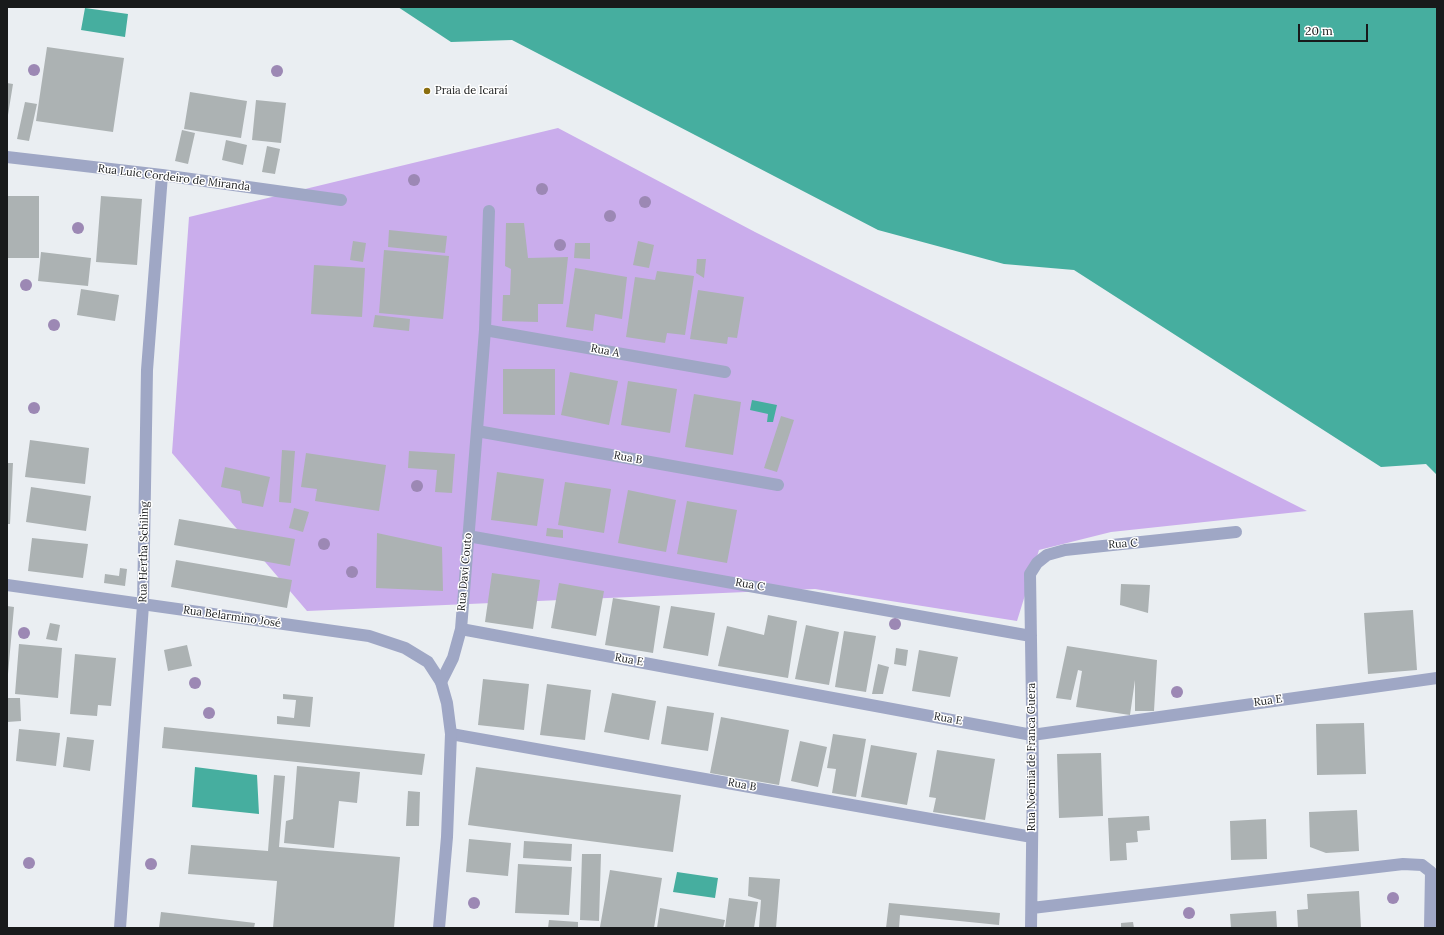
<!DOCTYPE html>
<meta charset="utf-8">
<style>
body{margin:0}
#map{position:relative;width:1444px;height:935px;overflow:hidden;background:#eaeef2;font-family:Lora,serif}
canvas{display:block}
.frame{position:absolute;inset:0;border:8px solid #181a1b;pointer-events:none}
.scale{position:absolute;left:1298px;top:24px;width:70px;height:18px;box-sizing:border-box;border:2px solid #181a1b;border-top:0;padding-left:5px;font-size:12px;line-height:14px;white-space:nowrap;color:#181a1b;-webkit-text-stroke:3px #fff;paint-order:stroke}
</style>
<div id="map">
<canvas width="1444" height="935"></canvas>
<div class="frame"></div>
<div class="scale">20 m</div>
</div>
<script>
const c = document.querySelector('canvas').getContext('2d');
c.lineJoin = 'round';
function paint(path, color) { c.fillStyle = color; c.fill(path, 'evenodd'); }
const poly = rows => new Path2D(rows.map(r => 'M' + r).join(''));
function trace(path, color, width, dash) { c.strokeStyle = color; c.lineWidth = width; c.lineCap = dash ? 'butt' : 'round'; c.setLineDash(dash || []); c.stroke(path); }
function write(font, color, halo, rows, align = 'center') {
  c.font = font + ' Lora,serif'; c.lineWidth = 3; c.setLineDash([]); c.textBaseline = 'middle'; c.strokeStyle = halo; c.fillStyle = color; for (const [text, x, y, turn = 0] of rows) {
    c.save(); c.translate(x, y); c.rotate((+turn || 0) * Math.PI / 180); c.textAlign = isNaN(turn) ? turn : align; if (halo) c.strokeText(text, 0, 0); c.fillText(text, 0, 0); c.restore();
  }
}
const green = poly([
 [558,128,755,232,1307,511,1111,532,1039,550,1017,621,815,589,307,611,172,453,189,217]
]);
const water = poly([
 [398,7,1437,7,1437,475,1426,464,1381,467,1074,270,1004,264,878,230,512,40,451,42],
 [85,8,128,14,125,37,81,30],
 [752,400,777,405,773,422,767,422,768,414,750,410],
 [195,767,257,775,259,814,192,807],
 [677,872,718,878,715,898,673,892]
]);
const building = poly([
 [47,47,124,58,113,132,36,121],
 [7,83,13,84,8,115,7,115],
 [190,92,247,101,241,138,184,129],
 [256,100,286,103,281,143,252,140],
 [25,102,37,104,29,141,17,139],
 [182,130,195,133,188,164,175,161],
 [226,140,247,145,243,165,222,160],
 [267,146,280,149,275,174,262,172],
 [7,196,39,196,39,258,7,258],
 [101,196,142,199,137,265,96,262],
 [506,223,524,223,528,258,568,257,563,304,538,304,538,322,502,321,503,295,510,295,511,269,505,266],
 [389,230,447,236,445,253,388,247],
 [353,241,366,243,363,262,350,260],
 [638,241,654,245,649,268,633,265],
 [575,243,590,243,590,259,574,258],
 [384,250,449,256,443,319,379,313],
 [41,252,91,258,88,286,38,281],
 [697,259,706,259,704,278,696,273],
 [314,265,365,268,362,317,311,314],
 [575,268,627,277,622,319,595,314,593,331,566,327],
 [657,271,694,276,685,335,667,333,665,343,626,337,635,277,655,280],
 [81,289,119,295,115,321,77,315],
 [698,290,744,297,737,338,728,337,727,344,690,339],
 [375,315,410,319,409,331,373,327],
 [503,369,555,369,555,415,503,414],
 [570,372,618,381,609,425,561,415],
 [628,381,677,389,670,433,621,425],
 [694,394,741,402,733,455,685,447],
 [781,416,794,420,777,472,764,468],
 [30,440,89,448,85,484,25,477],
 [282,450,295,451,291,503,279,502],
 [409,451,455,454,452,493,435,492,437,470,408,468],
 [306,453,386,465,379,511,315,501,317,489,301,487],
 [7,463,13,463,10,524,7,524],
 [225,467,270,477,263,507,242,503,240,491,221,487],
 [497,472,544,479,537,526,491,520],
 [565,482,611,489,604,533,558,525],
 [31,487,91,496,86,531,26,522],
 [628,490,676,500,666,552,618,543],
 [687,501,737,510,727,563,677,554],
 [294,508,309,512,303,532,289,528],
 [179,519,295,539,290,566,174,545],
 [547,528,563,530,563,538,546,536],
 [377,533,442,547,443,591,376,588],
 [32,538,88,544,83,578,28,571],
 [176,560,292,580,287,608,171,587],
 [120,568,127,569,125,586,104,583,105,574,119,576],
 [492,573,540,580,533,629,485,622],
 [559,583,604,591,596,636,551,628],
 [1121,584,1150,585,1148,613,1120,605],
 [613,598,660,606,653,653,605,645],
 [7,606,14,607,8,674,7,674],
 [671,606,715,613,708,656,663,648],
 [1413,610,1417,670,1368,674,1364,613],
 [768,615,797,621,788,678,718,666,727,626,764,635],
 [50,623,60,625,57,641,46,639],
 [806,625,839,632,829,685,795,679],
 [844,631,876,636,866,692,835,687],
 [19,644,62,648,58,698,15,694],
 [187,645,192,666,168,671,164,650],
 [1067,646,1157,660,1154,711,1135,711,1135,680,1130,715,1076,707,1082,671,1078,670,1071,700,1056,698],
 [896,648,908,650,906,666,894,664],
 [919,650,958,657,950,697,912,691],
 [75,654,116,658,111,706,98,705,97,716,70,714],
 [878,664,889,667,883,694,872,694],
 [483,679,529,684,524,730,478,725],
 [547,684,591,690,585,740,540,735],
 [612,693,656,701,649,740,604,732],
 [283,694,313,697,310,727,277,724,277,716,294,718,296,700,283,699],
 [7,698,20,698,21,721,7,722],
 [667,706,714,713,708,751,661,744],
 [721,717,789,730,779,785,710,773],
 [1364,723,1366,774,1317,775,1316,724],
 [164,727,425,754,422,775,162,748],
 [19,729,60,733,56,766,16,761],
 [833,734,866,739,856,797,832,793,836,769,827,768],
 [67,737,94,740,90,771,63,767],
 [800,741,827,747,818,787,791,781],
 [871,745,917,753,907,805,861,797],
 [937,750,995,759,985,820,933,812,936,798,929,797],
 [1101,753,1103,816,1059,818,1057,754],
 [297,766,360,772,357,803,339,801,334,848,284,843,286,821,293,819],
 [476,767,681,795,673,852,468,825],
 [274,775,285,776,279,847,400,857,394,928,273,928,277,881,188,874,191,845,268,851],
 [408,791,420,792,419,826,406,826],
 [1357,810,1359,851,1326,853,1310,847,1309,812],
 [1149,816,1150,830,1137,831,1138,842,1126,843,1127,860,1110,861,1108,818],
 [1266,819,1267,859,1231,860,1230,821],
 [469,839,511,843,508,876,466,872],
 [524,841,572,844,571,861,523,858],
 [582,854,601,854,599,921,580,920],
 [518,864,572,867,569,915,515,913],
 [610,870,662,878,654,928,600,927],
 [749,877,780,879,776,928,759,928,761,900,748,896],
 [1359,891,1361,928,1298,928,1297,910,1308,909,1307,894],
 [729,898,758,902,754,928,725,928],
 [889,903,1000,913,999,925,900,915,899,928,886,928],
 [660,908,725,920,723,928,657,928],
 [1276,911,1277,928,1231,928,1230,914],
 [161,912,255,923,254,928,159,928],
 [549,920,578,922,578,928,548,928],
 [1133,922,1134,928,1121,928,1121,923]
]);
const minor = poly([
 [7,157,162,175,341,200],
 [485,330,725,372],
 [477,431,778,485],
 [468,536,1031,636],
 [461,629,1032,735,1437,678],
 [441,682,453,658,461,629,485,330,489,211],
 [451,734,1032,837],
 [1032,908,1403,864,1422,865,1431,872,1430,928],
 [120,928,143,605,147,370,162,175],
 [1031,928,1033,773,1030,574,1037,563,1047,555,1065,550,1236,532]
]);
const tertiary = poly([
 [7,585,369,636,405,648,428,662,441,682,447,703,451,734,447,837,439,928]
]);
const trees = [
 [34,70],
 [277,71],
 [414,180],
 [542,189],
 [645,202],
 [610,216],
 [78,228],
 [560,245],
 [26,285],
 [54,325],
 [34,408],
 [417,486],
 [324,544],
 [352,572],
 [895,624],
 [24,633],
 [195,683],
 [1177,692],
 [209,713],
 [29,863],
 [151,864],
 [1393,898],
 [474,903],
 [1189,913]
];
const markers = [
 [427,91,4,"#8b6e0f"]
];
const poiNames = [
 ["Praia de Icaraí",435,91]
];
const streetNames = [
 ["Rua Luic Cordeiro de Miranda",174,178,7],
 ["Rua A",605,351,10],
 ["Rua B",628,458,10],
 ["Rua C",1123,544,-4],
 ["Rua Hertha Schiling",144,552,-89],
 ["Rua Davi Couto",465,572,-85],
 ["Rua C",750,585,10],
 ["Rua Belarmino José",232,617,8],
 ["Rua E",629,660,10],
 ["Rua E",1268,701,-8],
 ["Rua E",948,719,10],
 ["Rua Noemia de Franca Guera",1032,757,-90],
 ["Rua B",742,785,10]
];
paint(green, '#caadec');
paint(water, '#46ae9f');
paint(building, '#acb2b3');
trace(minor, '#9fa7c5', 12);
trace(tertiary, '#9fa7c5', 12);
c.fillStyle = '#9c88b4';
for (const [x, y] of trees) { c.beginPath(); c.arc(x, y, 6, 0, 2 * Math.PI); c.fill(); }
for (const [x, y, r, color] of markers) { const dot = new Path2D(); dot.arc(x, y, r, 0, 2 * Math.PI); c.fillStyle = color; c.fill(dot); trace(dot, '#fff', 1.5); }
write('11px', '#181a1b', '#fff', poiNames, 'left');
write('11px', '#181a1b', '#fff', streetNames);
</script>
